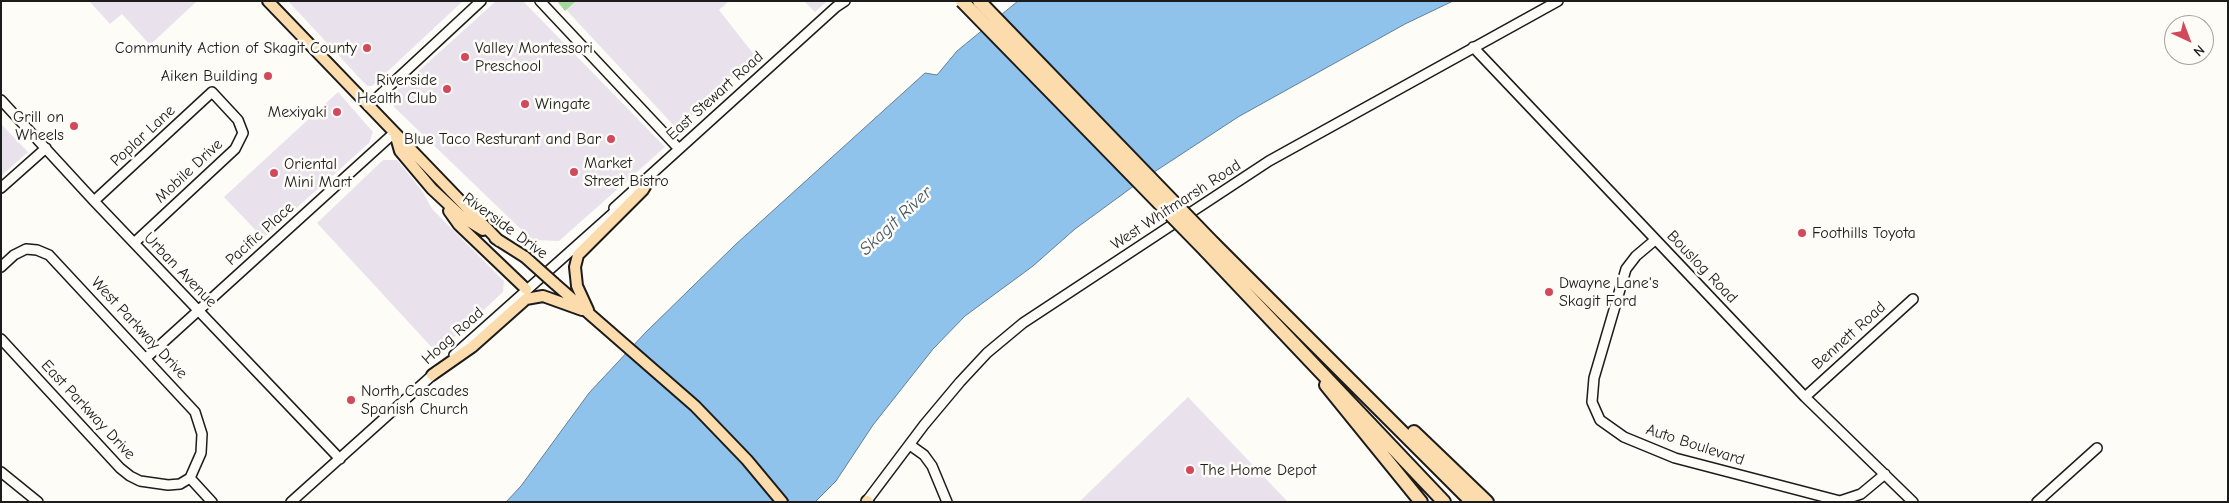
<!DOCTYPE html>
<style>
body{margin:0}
#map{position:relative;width:2229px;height:503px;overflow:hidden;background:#fdfcf7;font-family:"Comic Neue",sans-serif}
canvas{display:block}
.frame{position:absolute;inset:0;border:2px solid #1c1c1c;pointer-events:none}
.north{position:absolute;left:2164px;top:15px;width:50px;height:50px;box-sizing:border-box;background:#fdfcf7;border:1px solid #a3a29f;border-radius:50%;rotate:137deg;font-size:14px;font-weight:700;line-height:20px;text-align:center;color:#1c1c1c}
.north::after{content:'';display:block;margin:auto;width:18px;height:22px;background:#d1495b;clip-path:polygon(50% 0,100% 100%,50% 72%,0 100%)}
</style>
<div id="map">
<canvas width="2229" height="503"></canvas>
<div class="frame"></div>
<div class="north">N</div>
</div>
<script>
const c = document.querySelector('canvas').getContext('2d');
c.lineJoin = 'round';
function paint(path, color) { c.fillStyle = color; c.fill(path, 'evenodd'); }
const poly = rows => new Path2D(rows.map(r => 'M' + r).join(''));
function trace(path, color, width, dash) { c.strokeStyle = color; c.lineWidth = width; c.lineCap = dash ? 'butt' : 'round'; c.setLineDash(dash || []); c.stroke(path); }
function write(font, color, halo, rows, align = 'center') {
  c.font = font + ' "Comic Neue",sans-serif'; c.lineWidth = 5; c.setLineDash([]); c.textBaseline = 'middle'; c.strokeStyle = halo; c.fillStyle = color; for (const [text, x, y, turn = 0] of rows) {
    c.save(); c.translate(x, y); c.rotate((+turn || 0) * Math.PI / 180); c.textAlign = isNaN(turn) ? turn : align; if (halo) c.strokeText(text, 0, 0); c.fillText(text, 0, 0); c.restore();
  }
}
const built = poly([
 [89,1,197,1,150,45,122,14,110,24],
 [288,1,463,1,372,86,367,86],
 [496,1,523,1,665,147,559,241,532,240,394,107,390,97],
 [558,1,729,1,719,10,756,57,677,129],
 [804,1,827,1,815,12],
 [338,92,373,132,369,143,263,238,224,197],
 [1,124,28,152,1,176],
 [383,160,397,160,423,192,432,209,504,281,503,292,437,353,317,223],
 [1188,397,1288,502,1079,502]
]);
const green = poly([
 [557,1,576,1,565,11]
]);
const water = poly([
 [1018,1,1453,1,1405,24,1238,117,1142,180,1075,229,1033,266,965,316,933,349,873,425,836,481,815,502,506,502,521,486,589,393,645,333,735,245,925,73,937,75,957,51,1018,1]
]);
const minor = poly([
 [540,1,679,149],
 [1473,47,1805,397,1913,502],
 [1,100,94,201,340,459],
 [368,106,481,1],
 [1,188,46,148],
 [94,201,212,92,238,120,243,133,235,149,134,243],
 [614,208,836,7,845,1],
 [1655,240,1636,256,1626,269,1621,286,1594,378,1592,402,1600,420,1624,437,1675,458,1840,501,1861,494,1885,474],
 [1,267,14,255,26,249,37,250,49,255,195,412,202,434,201,453,190,478,180,484,168,485,140,481,130,476,120,468,1,339],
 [454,355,621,206],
 [146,358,394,133],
 [1805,397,1913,299],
 [910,445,924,455,932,466,947,502],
 [1,472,38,502],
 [190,478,212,502],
 [291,502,437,371],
 [866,502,924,425,960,382,987,353,1023,323,1269,161,1558,1],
 [2037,502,2097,448]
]);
const major = poly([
 [268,1,499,241],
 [396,137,400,151,432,189,462,217,483,230],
 [449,211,459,225,526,289],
 [495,238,525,257],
 [554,283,695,406,747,460,782,502],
 [588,310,577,286,575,267,578,255,643,190,649,180],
 [432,375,472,347,526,299,543,296,582,310],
 [867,501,868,502]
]);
const highway = poly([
 [1214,244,1472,502],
 [1206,251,1444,502],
 [1326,385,1421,502],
 [1414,432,1487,502]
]);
const majorBridge = poly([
 [525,257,554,283]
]);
const highwayBridge = poly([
 [962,1,1206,251],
 [979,1,1214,244]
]);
const markers = [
 [367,48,5,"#d1495b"],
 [465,57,5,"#d1495b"],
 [268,76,5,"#d1495b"],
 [447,89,5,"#d1495b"],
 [525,104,5,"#d1495b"],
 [337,112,5,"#d1495b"],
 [74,126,5,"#d1495b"],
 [611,139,5,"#d1495b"],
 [574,172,5,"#d1495b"],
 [274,173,5,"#d1495b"],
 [1802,233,5,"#d1495b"],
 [1549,292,5,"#d1495b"],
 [351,400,5,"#d1495b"],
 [1190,470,5,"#d1495b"]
];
const poiNames = [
 ["Community Action of Skagit County",357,48,"right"],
 ["Valley Montessori",475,48],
 ["Preschool",475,66],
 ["Aiken Building",258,76,"right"],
 ["Riverside",437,80,"right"],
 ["Health Club",437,98,"right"],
 ["Wingate",535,104],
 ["Mexiyaki",327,112,"right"],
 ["Grill on",64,117,"right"],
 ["Wheels",64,135,"right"],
 ["Blue Taco Resturant and Bar",601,139,"right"],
 ["Market",584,163],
 ["Street Bistro",584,181],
 ["Oriental",284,164],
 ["Mini Mart",284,182],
 ["Foothills Toyota",1812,233],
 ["Dwayne Lane's",1559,283],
 ["Skagit Ford",1559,301],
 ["North Cascades",361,391],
 ["Spanish Church",361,409],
 ["The Home Depot",1200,470]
];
const streetNames = [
 ["East Stewart Road",715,96,-42],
 ["Poplar Lane",143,136,-43],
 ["Mobile Drive",189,171,-43],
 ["West Whitmarsh Road",1176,205,-33],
 ["Riverside Drive",505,226,36],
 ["Pacific Place",260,234,-42],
 ["Bouslog Road",1702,267,46],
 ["Urban Avenue",180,270,46],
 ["West Parkway Drive",139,328,47],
 ["Hoag Road",453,336,-42],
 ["Bennett Road",1849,336,-42],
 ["East Parkway Drive",88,410,47],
 ["Auto Boulevard",1695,445,18]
];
const waterNames = [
 ["Skagit River",896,221,-43]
];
paint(built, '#e9e2ed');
paint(green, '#a3d99c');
paint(water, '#8fc3ec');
trace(water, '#618099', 1);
trace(minor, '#1c1c1c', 12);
trace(major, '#1c1c1c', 14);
trace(highway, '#1c1c1c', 16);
trace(minor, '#fdfcf7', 9);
trace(major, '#fcdcac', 10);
trace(highway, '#fcdcac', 12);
trace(majorBridge, '#1c1c1c', 14, []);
trace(highwayBridge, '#1c1c1c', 16, []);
trace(majorBridge, '#fcdcac', 10);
trace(highwayBridge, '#fcdcac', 12);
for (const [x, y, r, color] of markers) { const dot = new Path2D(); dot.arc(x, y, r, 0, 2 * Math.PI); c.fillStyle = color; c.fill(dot); trace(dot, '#fdfcf7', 2); }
write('16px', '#1c1c1c', '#fdfcf7', poiNames, 'left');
write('16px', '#1c1c1c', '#fdfcf7', streetNames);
write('italic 18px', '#445665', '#fdfcf7', waterNames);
</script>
